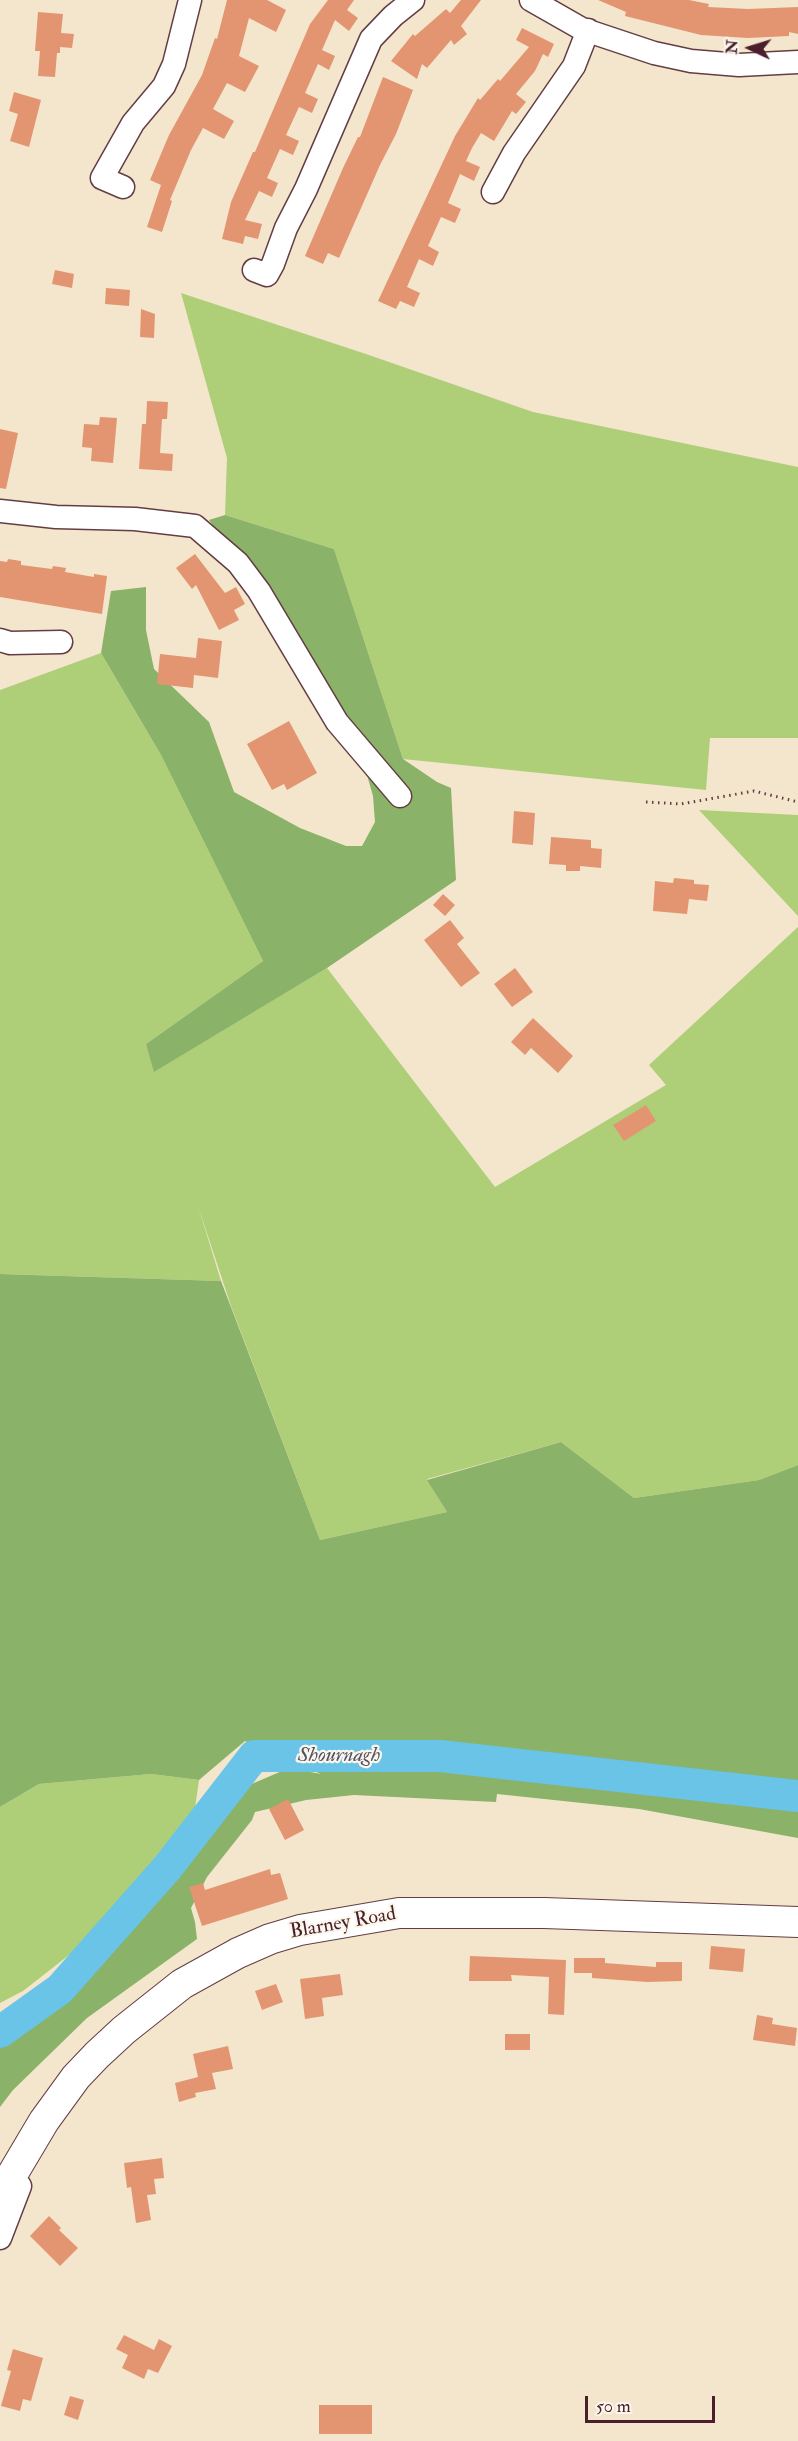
<!DOCTYPE html>
<style>
body{margin:0}
#map{position:relative;width:798px;height:2441px;overflow:hidden;background:#f3e6cd;font-family:"IM FELL Double Pica",serif}
canvas{display:block}
.north{position:absolute;left:720px;top:18px;width:60px;height:60px;-webkit-text-stroke:4px #fbf7ec;paint-order:stroke;rotate:274deg;font-size:16px;font-weight:700;line-height:24px;text-align:center;color:#4a1f2b}
.north::after{content:'';display:block;margin:auto;width:21px;height:27px;background:#4a1f2b;clip-path:polygon(50% 0,100% 100%,50% 72%,0 100%)}
.scale{position:absolute;left:585px;top:2396px;width:130px;height:27px;box-sizing:border-box;border:3px solid #4a1f2b;border-top:0;padding-left:8px;font-size:18px;line-height:21px;white-space:nowrap;color:#4a1f2b;-webkit-text-stroke:4px #fbf7ec;paint-order:stroke}
</style>
<div id="map">
<canvas width="798" height="2441"></canvas>
<div class="north">N</div>
<div class="scale">50 m</div>
</div>
<script>
const c = document.querySelector('canvas').getContext('2d');
c.lineJoin = 'round';
function paint(path, color) { c.fillStyle = color; c.fill(path, 'evenodd'); }
const poly = rows => new Path2D(rows.map(r => 'M' + r).join(''));
function trace(path, color, width, dash) { c.strokeStyle = color; c.lineWidth = width; c.lineCap = dash ? 'butt' : 'round'; c.setLineDash(dash || []); c.stroke(path); }
function write(font, color, halo, rows, align = 'center') {
  c.font = font + ' "IM FELL Double Pica",serif'; c.lineWidth = 4.5; c.setLineDash([]); c.textBaseline = 'middle'; c.strokeStyle = halo; c.fillStyle = color; for (const [text, x, y, turn = 0] of rows) {
    c.save(); c.translate(x, y); c.rotate((+turn || 0) * Math.PI / 180); c.textAlign = isNaN(turn) ? turn : align; if (halo) c.strokeText(text, 0, 0); c.fillText(text, 0, 0); c.restore();
  }
}
const green = poly([
 [181,293,366,354,533,412,798,467,798,738,710,738,706,790,403,759,334,549,225,515,227,458],
 [101,653,161,755,263,961,146,1044,155,1071,327,968,495,1187,666,1085,649,1065,798,927,798,1465,759,1480,634,1498,561,1442,427,1479,447,1512,320,1540,231,1306,198,1206,221,1281,0,1274,0,690],
 [699,810,798,815,798,916],
 [151,1774,199,1780,194,1815,144,1877,78,1948,23,1991,0,2003,0,1807,39,1784]
]);
const forest = poly([
 [225,515,334,549,403,759,437,782,451,788,456,880,327,968,154,1072,146,1044,263,961,161,755,101,653,111,591,146,587,146,630,154,669,209,722,234,792,300,828,346,846,362,846,375,822,373,796,356,736,209,520],
 [0,1274,221,1281,320,1540,447,1512,427,1480,561,1442,634,1498,759,1480,798,1465,798,1838,639,1809,497,1794,496,1802,354,1795,306,1800,255,1812,252,1820,207,1877,191,1908,195,1922,197,1939,87,2018,13,2090,0,2107,0,2042,68,1991,130,1926,196,1843,247,1786,289,1768,321,1774,245,1741,199,1780,151,1774,39,1784,0,1807]
]);
const river = poly([
 [0,2032,60,1989,167,1868,254,1756,440,1756,798,1796]
]);
const building = poly([
 [227,0,267,0,286,10,276,32,249,18,239,56,259,66,245,92,227,83,213,109,234,121,224,139,203,128,191,150,170,200,172,201,162,232,147,227,161,185,150,180,169,135,202,75,215,38,217,39],
 [328,0,354,0,347,10,358,18,349,31,335,20,322,50,335,56,329,70,318,64,305,93,318,99,312,113,299,107,286,135,299,141,293,155,280,149,267,178,278,183,272,197,259,191,245,220,262,224,258,239,245,236,243,244,222,239,231,202,253,152,255,152,310,24],
 [461,0,481,0,461,26,467,34,454,45,451,40,427,68,422,64,417,79,391,61,413,34,415,36,446,9,450,13],
 [598,0,689,0,709,4,708,7,748,9,798,7,798,34,789,32,789,36,748,38,701,35,625,16,626,12],
 [38,12,63,14,61,33,74,34,72,48,60,47,60,53,57,53,55,77,38,76,40,51,35,51],
 [522,28,554,44,548,57,543,54,535,71,516,94,526,102,516,114,512,111,494,141,481,133,472,148,466,161,480,167,474,181,460,174,448,203,461,209,455,223,441,217,428,246,439,252,433,266,419,259,407,287,420,293,414,307,400,301,396,309,378,301,455,136,478,98,480,100,498,79,500,81,529,47,516,40],
 [383,77,413,90,396,134,380,165,339,258,328,253,323,264,305,256,343,168,358,137,360,137],
 [14,92,41,100,29,147,10,141,18,114,9,111],
 [55,270,74,274,72,288,52,284],
 [106,288,130,290,129,306,105,304],
 [141,309,155,314,154,338,140,337],
 [147,401,168,402,167,419,162,419,160,453,173,454,172,471,139,469,142,424,146,424],
 [100,417,117,418,113,463,91,461,92,448,82,447,84,424,99,425],
 [0,429,18,433,6,489,0,488],
 [195,554,225,593,236,587,245,604,234,610,239,620,219,630,196,585,192,589,176,568],
 [8,559,21,561,21,565,52,569,53,566,66,568,65,572,94,577,94,574,107,576,102,614,0,597,0,561,7,562],
 [198,638,222,641,218,678,194,675,193,688,157,684,160,654,196,658],
 [289,721,317,773,287,790,284,784,272,790,247,744],
 [514,811,535,813,533,845,512,843],
 [551,837,591,840,591,848,602,849,601,868,580,866,580,871,566,871,566,865,549,864],
 [674,878,694,880,694,884,709,885,707,901,689,899,687,914,653,911,655,881,673,883],
 [443,894,455,905,445,916,433,905],
 [450,920,464,938,457,944,480,973,461,987,424,940],
 [515,968,533,992,512,1007,494,984],
 [533,1018,573,1056,558,1073,531,1048,525,1055,511,1042],
 [646,1105,656,1121,624,1141,613,1125],
 [288,1799,304,1830,285,1840,269,1809],
 [270,1869,271,1875,280,1873,288,1899,202,1926,189,1887,203,1883,205,1890],
 [711,1946,745,1949,743,1972,709,1969],
 [470,1956,566,1960,564,2015,548,2014,549,1977,511,1975,512,1981,469,1981],
 [574,1958,605,1958,605,1963,656,1967,656,1962,682,1962,682,1981,647,1982,592,1978,592,1973,574,1973],
 [340,1974,343,1995,322,1998,324,2016,305,2019,300,1979],
 [276,1984,283,2002,262,2010,255,1991],
 [757,2015,773,2018,772,2024,797,2028,795,2046,753,2040],
 [505,2034,530,2034,530,2050,505,2050],
 [228,2046,233,2069,212,2073,216,2089,195,2093,196,2097,179,2102,175,2083,198,2077,193,2054],
 [162,2158,164,2178,154,2179,156,2194,147,2195,151,2220,136,2223,131,2187,127,2188,124,2163],
 [49,2216,61,2228,59,2230,78,2248,60,2266,30,2236],
 [124,2335,154,2350,159,2339,172,2346,158,2373,148,2369,144,2379,122,2368,128,2355,116,2349],
 [13,2349,43,2358,31,2401,23,2399,20,2411,1,2406,11,2371,7,2370],
 [70,2396,84,2400,78,2420,64,2415],
 [319,2405,372,2405,372,2434,319,2434]
]);
const path = poly([
 [646,802,681,804,754,791,798,802]
]);
const minor = poly([
 [531,0,582,29,654,53,691,61,739,65,798,62],
 [123,187,102,178,133,123,164,86,174,64,190,0],
 [493,192,514,153,574,66,588,30],
 [254,270,267,275,273,264,286,228,306,189,371,39,393,16,413,0],
 [0,511,56,517,135,519,195,526,238,563,259,591,337,722,400,796],
 [0,640,10,643,61,642],
 [0,2238,20,2186,9,2180]
]);
const major = poly([
 [0,2195,44,2121,76,2077,97,2055,124,2030,182,1984,238,1953,270,1939,300,1930,399,1913,544,1913,798,1922]
]);
const streetNames = [
 ["Blarney Road",343,1924,-10]
];
const waterNames = [
 ["Shournagh",339,1756]
];
paint(green, '#aecf77');
paint(forest, '#8ab268');
trace(river, '#69c4e7', 32);
paint(building, '#e39571');
trace(minor, '#633d43', 25);
trace(major, '#633d43', 32);
trace(path, '#633d43', 3, [1.5, 4.5]);
trace(minor, '#fff', 22);
trace(major, '#fff', 30);
write('20px', '#4a1f2b', '#fbf7ec', streetNames);
write('italic 21px', '#535163', '#fbf7ec', waterNames);
</script>
